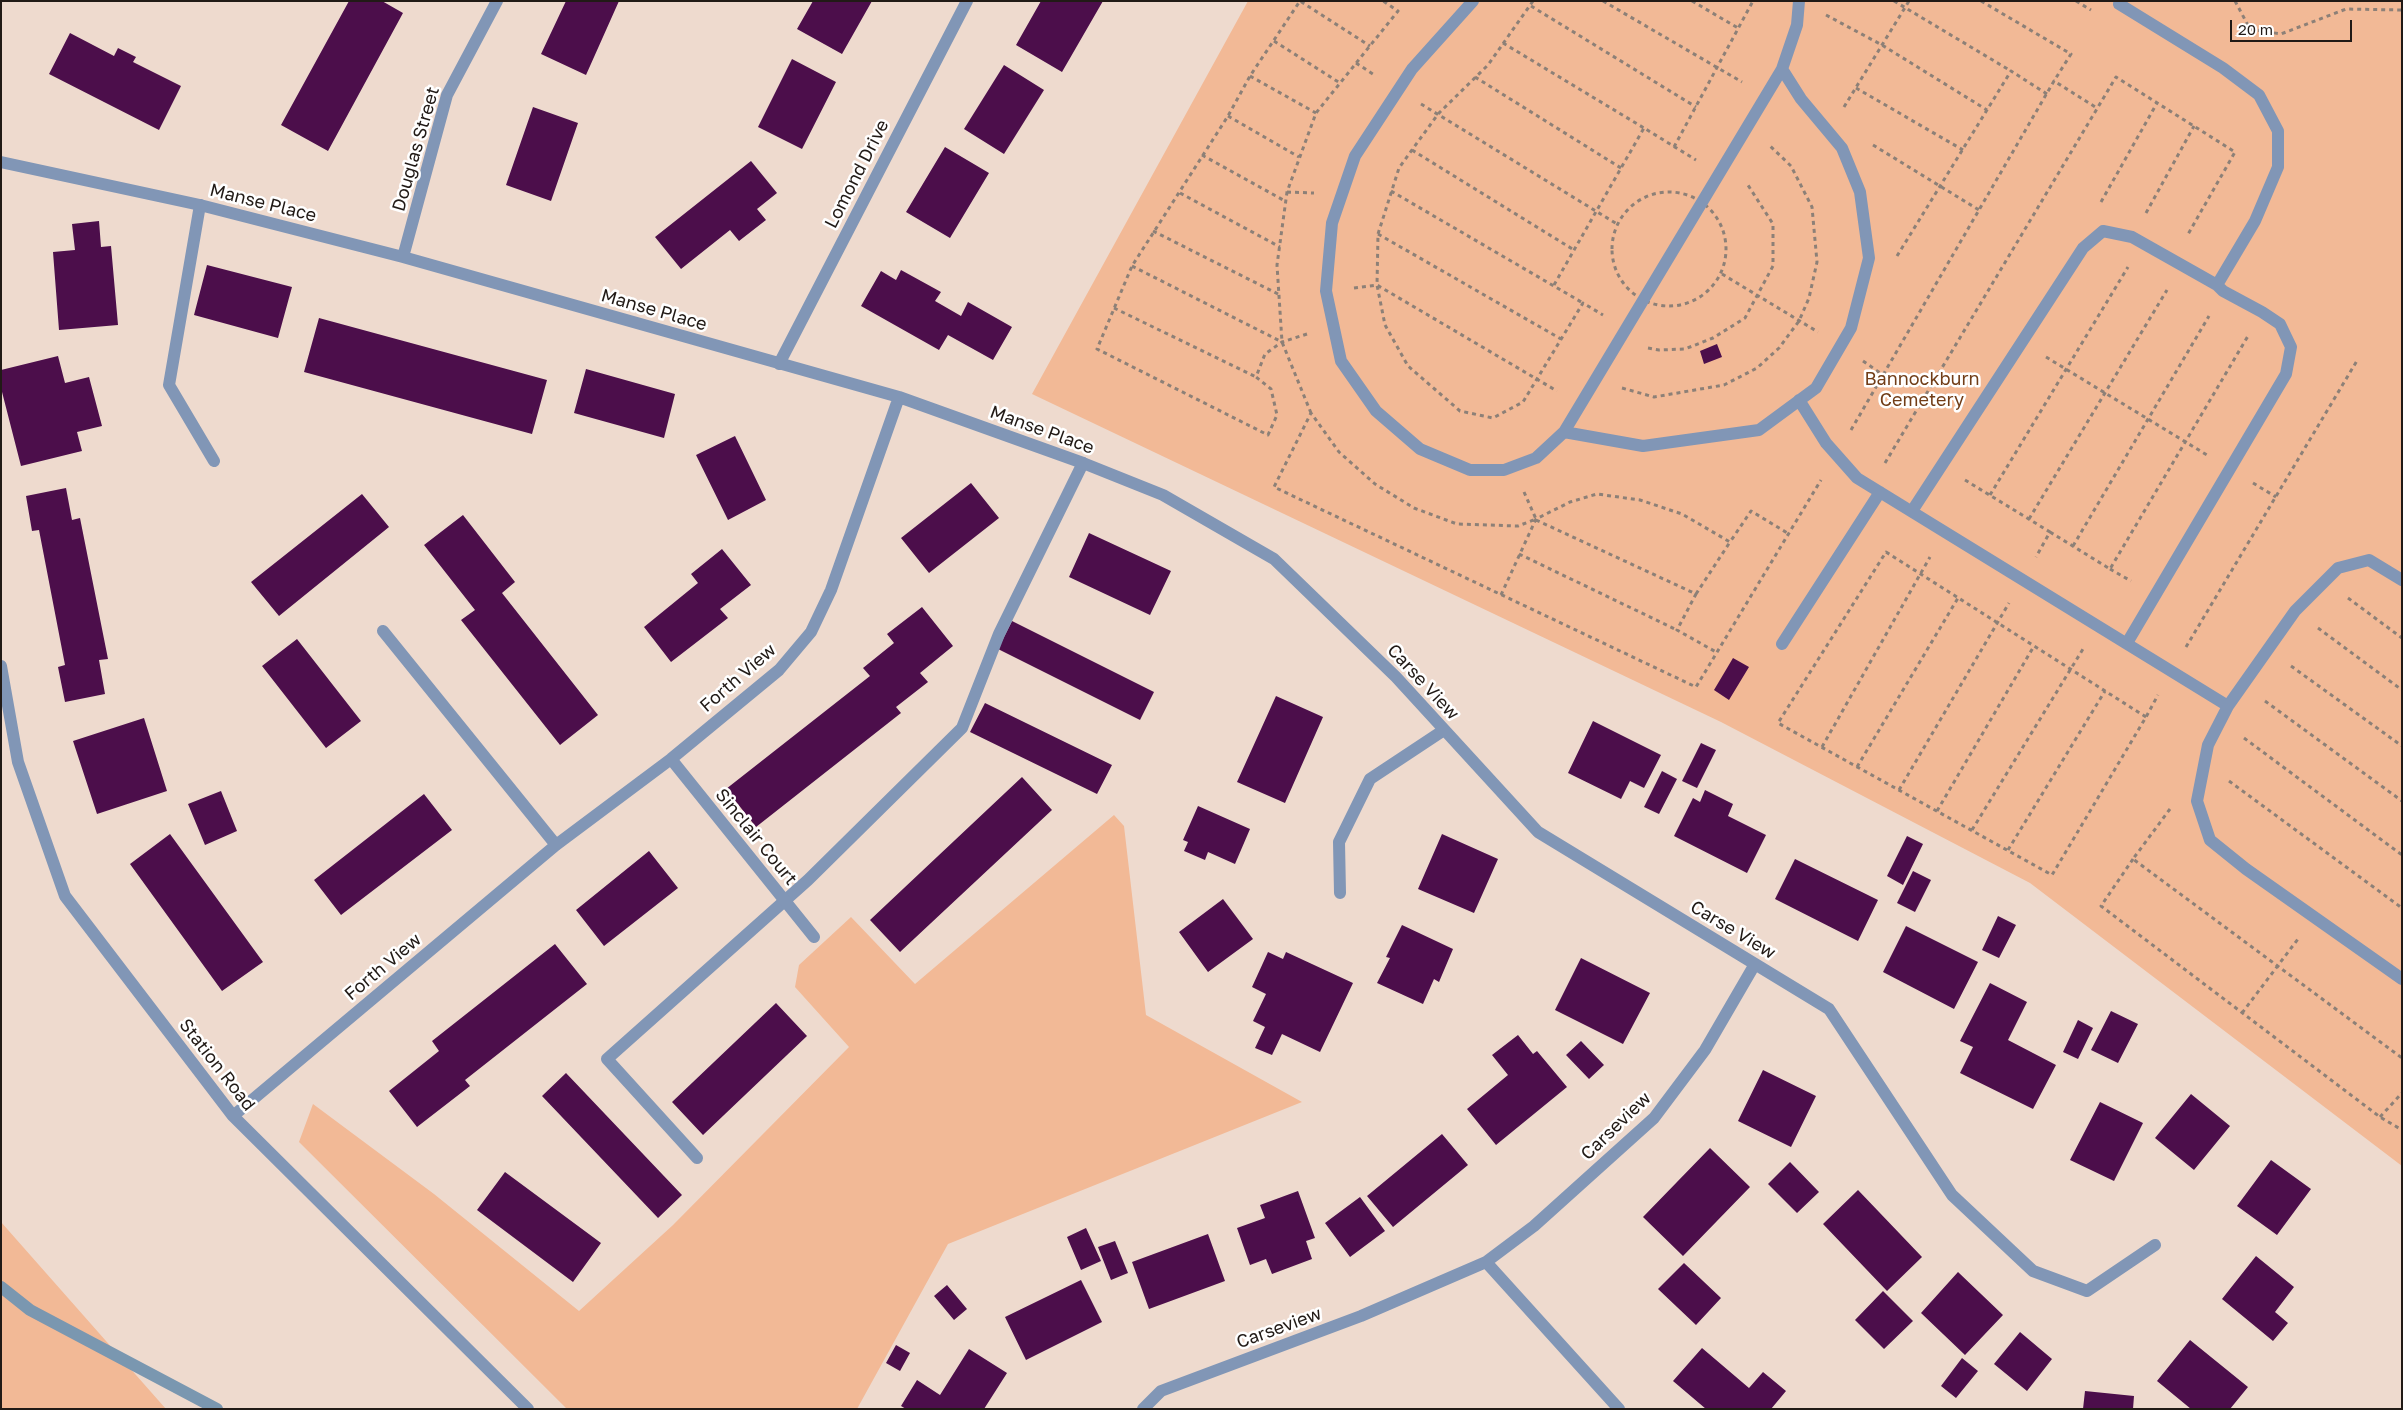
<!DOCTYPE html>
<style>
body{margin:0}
#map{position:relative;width:2403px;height:1410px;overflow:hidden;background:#eedace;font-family:"Golos Text",sans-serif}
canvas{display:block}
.frame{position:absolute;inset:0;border:2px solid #211a16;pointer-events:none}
.scale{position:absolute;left:2230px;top:20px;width:122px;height:22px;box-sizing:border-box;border:2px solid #211a16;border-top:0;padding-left:6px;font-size:15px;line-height:18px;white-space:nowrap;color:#211a16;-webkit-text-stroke:4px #fff;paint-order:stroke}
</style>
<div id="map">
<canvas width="2403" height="1410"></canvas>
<div class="frame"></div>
<div class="scale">20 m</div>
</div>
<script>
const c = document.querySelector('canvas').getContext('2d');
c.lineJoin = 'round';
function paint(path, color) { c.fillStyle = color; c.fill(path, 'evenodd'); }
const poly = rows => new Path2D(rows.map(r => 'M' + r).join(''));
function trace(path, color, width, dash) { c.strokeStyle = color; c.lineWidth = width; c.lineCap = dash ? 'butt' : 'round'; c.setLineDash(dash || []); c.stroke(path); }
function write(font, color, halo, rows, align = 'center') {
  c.font = font + ' "Golos Text",sans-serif'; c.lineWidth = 5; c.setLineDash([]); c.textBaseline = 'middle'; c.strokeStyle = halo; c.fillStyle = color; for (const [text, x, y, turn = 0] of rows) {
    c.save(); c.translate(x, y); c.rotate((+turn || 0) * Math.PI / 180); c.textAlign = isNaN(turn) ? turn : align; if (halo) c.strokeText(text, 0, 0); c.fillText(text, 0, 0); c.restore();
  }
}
const green = poly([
 [1248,1,2402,1,2402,1166,2030,883,1721,722,1032,394],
 [1114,815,1124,826,1146,1015,1302,1102,948,1244,857,1409,567,1409,299,1142,313,1104,434,1194,579,1311,673,1225,849,1047,795,987,799,965,851,917,915,984],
 [1,1222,166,1409,1,1409]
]);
const stream = poly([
 [1,1287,30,1310,217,1409]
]);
const building = poly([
 [349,1,382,1,403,13,328,151,281,125],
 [566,1,619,1,586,75,541,54],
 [813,1,872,1,842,54,797,29],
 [1041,1,1103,1,1062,72,1016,45],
 [70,33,114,56,118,48,136,57,133,62,181,86,159,130,49,74],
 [792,59,836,82,802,149,758,127],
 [1004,65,1044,90,1004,154,964,129],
 [533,107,578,123,551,201,506,185],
 [945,147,989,173,950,238,906,212],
 [751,161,777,193,757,209,766,220,739,241,730,230,681,269,655,237],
 [99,221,101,247,111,246,118,325,59,330,53,252,75,250,72,224],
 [207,265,292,287,278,338,194,315],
 [901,270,941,292,935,301,961,316,968,302,1012,327,993,360,948,335,939,350,861,306,881,271,896,280],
 [319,318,547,380,532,434,304,372],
 [1717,344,1722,357,1704,364,1700,351],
 [58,356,65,383,89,377,102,426,77,432,82,451,21,466,1,388,1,370],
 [586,369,675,394,664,438,574,413],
 [735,436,766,500,728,520,696,455],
 [971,483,999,518,929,573,901,538],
 [66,488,72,520,80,518,108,659,99,660,105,694,65,702,58,667,65,665,39,530,32,531,26,496],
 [362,494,389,527,279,616,251,582],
 [463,515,515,582,502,593,598,715,560,745,461,620,475,610,424,545],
 [1089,533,1171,571,1150,615,1069,577],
 [722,549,751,585,720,609,728,618,671,662,644,627,698,583,691,574],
 [922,607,953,646,920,673,928,682,896,707,901,713,756,827,726,789,870,676,863,668,894,643,887,634],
 [1012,621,1154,692,1140,720,998,649],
 [297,639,361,721,326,748,262,666],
 [1733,658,1749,667,1729,700,1714,690],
 [1276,696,1323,717,1285,803,1237,782],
 [985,703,1112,765,1097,794,970,732],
 [144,718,167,791,97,814,73,741],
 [1593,721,1661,755,1644,788,1630,781,1621,799,1568,773],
 [1701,743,1716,750,1697,788,1682,781],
 [1662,771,1677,779,1659,814,1644,807],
 [1022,777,1052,810,900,952,870,920],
 [1705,790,1733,804,1728,816,1766,835,1747,873,1674,836,1693,798,1700,802],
 [221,791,237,831,205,845,188,804],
 [424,794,452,830,341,915,314,880],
 [1198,806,1250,829,1235,864,1208,852,1205,860,1184,851,1188,842,1183,840],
 [170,834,263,962,222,991,130,864],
 [1442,834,1498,859,1474,913,1418,889],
 [1907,836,1923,844,1903,885,1887,876],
 [649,851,678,888,604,946,576,910],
 [1795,859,1878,900,1858,941,1775,899],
 [1913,871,1931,880,1915,912,1897,903],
 [1223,899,1253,939,1208,972,1179,932],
 [1998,916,2016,925,1999,958,1982,950],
 [1402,925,1453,949,1439,982,1434,979,1423,1004,1377,983,1390,958,1386,957],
 [1906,926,1978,962,1954,1009,1883,972],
 [555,944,587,984,465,1080,470,1086,417,1127,389,1091,439,1051,432,1041],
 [1268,952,1283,959,1286,952,1353,983,1320,1052,1282,1034,1272,1055,1255,1048,1265,1027,1253,1021,1266,994,1252,987],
 [1581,958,1650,993,1623,1044,1555,1010],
 [1990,983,2027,1002,2008,1040,2056,1065,2033,1109,1960,1073,1973,1047,1960,1041],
 [776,1003,807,1036,703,1135,672,1102],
 [2111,1011,2138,1024,2118,1063,2091,1050],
 [2078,1020,2093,1028,2078,1059,2063,1052],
 [1518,1035,1533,1054,1537,1051,1567,1087,1496,1145,1467,1109,1508,1075,1492,1055],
 [1581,1041,1604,1065,1589,1079,1566,1055],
 [1763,1070,1816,1096,1791,1147,1738,1121],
 [566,1073,682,1195,658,1218,542,1096],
 [2191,1094,2230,1126,2194,1170,2155,1138],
 [2100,1102,2143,1123,2114,1181,2070,1160],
 [1442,1134,1468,1165,1393,1227,1367,1196],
 [1710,1148,1750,1187,1683,1256,1643,1217],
 [2271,1160,2311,1189,2277,1235,2237,1206],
 [1790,1162,1819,1192,1797,1213,1768,1184],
 [505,1172,601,1243,573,1282,477,1210],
 [1858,1190,1922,1257,1887,1291,1823,1224],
 [1298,1191,1315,1238,1306,1241,1312,1259,1272,1274,1266,1259,1250,1265,1237,1228,1265,1218,1260,1205],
 [1360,1197,1385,1231,1350,1257,1325,1223],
 [1086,1228,1101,1261,1081,1270,1067,1237],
 [1208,1234,1225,1281,1149,1309,1132,1262],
 [1115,1241,1128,1273,1111,1280,1098,1247],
 [2256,1256,2294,1287,2275,1312,2288,1323,2273,1341,2222,1299],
 [1684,1263,1721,1298,1696,1325,1658,1289],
 [1958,1272,2003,1315,1965,1355,1921,1313],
 [1081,1280,1102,1322,1026,1360,1005,1317],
 [947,1285,967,1309,954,1320,934,1296],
 [1883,1291,1913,1321,1884,1349,1855,1320],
 [2020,1332,2052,1359,2027,1391,1994,1364],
 [2190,1340,2248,1387,2230,1409,2191,1409,2157,1381],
 [896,1345,910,1353,900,1371,886,1363],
 [1702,1348,1749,1388,1763,1372,1786,1391,1771,1409,1706,1409,1673,1381],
 [969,1349,1007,1373,984,1409,906,1409,901,1406,917,1380,940,1395],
 [1962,1358,1978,1371,1956,1398,1941,1386],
 [2085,1391,2134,1396,2133,1409,2083,1409]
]);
const path = poly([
 [1533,1,1488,65,1438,114,1399,168,1378,234,1377,285,1385,325,1408,366,1460,411,1493,418,1523,402,1583,303,1603,315],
 [1603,1,1742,82],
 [1692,1,1738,28],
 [1894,1,2011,71],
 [1981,1,2071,54,2054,81],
 [2076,1,2091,10],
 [2235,1,2250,29,2281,34,2346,9,2402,10],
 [1531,6,1696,107],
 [1826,15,1882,45,1987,110],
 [1274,41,1340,83],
 [1503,43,1644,128],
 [1356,63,1376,76],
 [1250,76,1316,113],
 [1475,77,1621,168],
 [1856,88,1963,150],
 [1421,104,1617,224],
 [1844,107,1909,1],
 [1228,116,1299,157],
 [1873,145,1979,210],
 [1674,147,1753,1],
 [1412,150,1574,250],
 [1202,155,1285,201],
 [1391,191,1583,303],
 '1612 249a57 57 0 1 1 114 0a57 57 0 1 1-114 0Z',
 [1287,192,1314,193],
 [1180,193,1280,247],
 [2101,202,2157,103],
 [2146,213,2194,126],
 [1153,231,1280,295],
 [1378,234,1561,339],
 [1897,256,2011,71,2047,94],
 [1132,266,1282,342],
 [1722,274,1818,332],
 [1554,285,1644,128,1696,160],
 [1354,288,1377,285,1557,391],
 [1114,308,1256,377],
 [1307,334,1282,342,1265,354,1256,377,1271,389,1277,415,1268,435,1097,349,1132,266,1228,116,1250,76,1300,1,1370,46],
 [1648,348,1659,350,1685,349,1713,338,1745,318,1773,266,1773,224,1746,182],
 [2046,357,2207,455],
 [1863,361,1883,375],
 [1622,388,1654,397,1724,385,1757,368,1779,348,1799,321,1809,298,1817,262,1812,207,1791,166,1769,145],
 [1311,413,1282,342,1277,265,1287,192,1316,113,1398,11,1383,1],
 [1851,430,2054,81,2097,108],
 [1885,463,2116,77,2235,152,2187,236],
 [1965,480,2050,532,2036,557],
 [2253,483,2276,497],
 [1524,492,1536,519,1518,526,1457,524,1414,508,1375,484,1339,452,1311,413,1274,487,1696,687,1821,480],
 [1990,495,2128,267],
 [2029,519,2167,290],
 [1536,520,1696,594,1677,630,1716,652],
 [2050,532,2110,569,2248,336],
 [2073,546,2209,316],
 [1519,554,1677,630],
 [2110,569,2131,581],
 [1696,594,1730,542],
 [1501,595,1536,519,1570,502,1597,494,1640,500,1682,514,1730,542,1751,511,1789,534],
 [2348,598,2402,638],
 [2318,628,2402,690],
 [2186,647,2358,359],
 [2291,666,2402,746],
 [2265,701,2402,801],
 [2146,717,1886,552,1778,723,2052,875,2146,717,2158,695],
 [2244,738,2402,855],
 [1822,747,1930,557],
 [1857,767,1958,598],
 [2229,781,2402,908],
 [1899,790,2009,603],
 [2170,809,2133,859,2402,1058],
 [1937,811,2034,646],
 [1972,830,2083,649],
 [2008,850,2105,691],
 [2133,859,2101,906,2380,1117,2402,1130],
 [2242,1013,2298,939],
 [2380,1117,2402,1093]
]);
const lane = poly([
 [1473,1,1412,69,1355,156,1332,223,1326,291,1341,361,1376,411,1420,449,1470,470,1504,470,1536,458,1564,432,1782,69],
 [2119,4,2223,68,2259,95,2278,131,2278,167,2255,221,2217,285],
 [200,205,169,385,214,461],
 [1799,400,1826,443,1857,478,2228,706],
 [1564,432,1643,446,1759,430,1816,388,1851,328,1869,258,1860,192,1842,148,1801,99,1782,69,1797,25,1799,1],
 [1912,511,2083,248,2103,231,2132,237,2217,285,2223,291,2262,312,2280,324,2291,347,2286,374,2127,643],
 [2402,580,2369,560,2338,568,2295,611,2228,706,2208,745,2197,801,2210,840,2246,869,2402,979],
 [1782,644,1880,492],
 [697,1158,607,1059,808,880,962,728,999,634,1083,463]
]);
const street = poly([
 [1,162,200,205,403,257,899,397,1083,463,1163,495,1274,559,1396,677,1538,832,1829,1009,1952,1195,2033,1271,2087,1291,2155,1245],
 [403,257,447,95,497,1],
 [779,364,967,1],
 [383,631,556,845],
 [1,666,18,762,65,896,233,1116,528,1409],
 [671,759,814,937],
 [1340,893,1339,842,1370,779,1444,730],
 [233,1116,556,845,671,759,779,670,811,632,831,590,899,397],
 [1486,1262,1619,1409],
 [1143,1409,1161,1391,1361,1316,1486,1262,1534,1226,1654,1118,1705,1050,1755,964]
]);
const streetNames = [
 ["Douglas Street",416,149,-74],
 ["Lomond Drive",857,174,-63],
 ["Manse Place",263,203,14],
 ["Manse Place",654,310,16],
 ["Manse Place",1042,430,20],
 ["Forth View",738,678,-41],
 ["Carse View",1423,682,47],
 ["Sinclair Court",756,837,51],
 ["Carse View",1733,930,31],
 ["Forth View",383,967,-40],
 ["Station Road",217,1065,52],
 ["Carseview",1616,1126,-44],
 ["Carseview",1279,1328,-20]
];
const parkNames = [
 ["Bannockburn",1922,379],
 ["Cemetery",1922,400]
];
paint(green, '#f2b996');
trace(stream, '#7a97b0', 12);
paint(building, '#4c0e4b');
trace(path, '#8d8077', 3, [4, 4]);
trace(lane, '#8196b6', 12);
trace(street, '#8196b6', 12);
write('18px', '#211a16', '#fff', streetNames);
write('18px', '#713d17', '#fff', parkNames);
</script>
